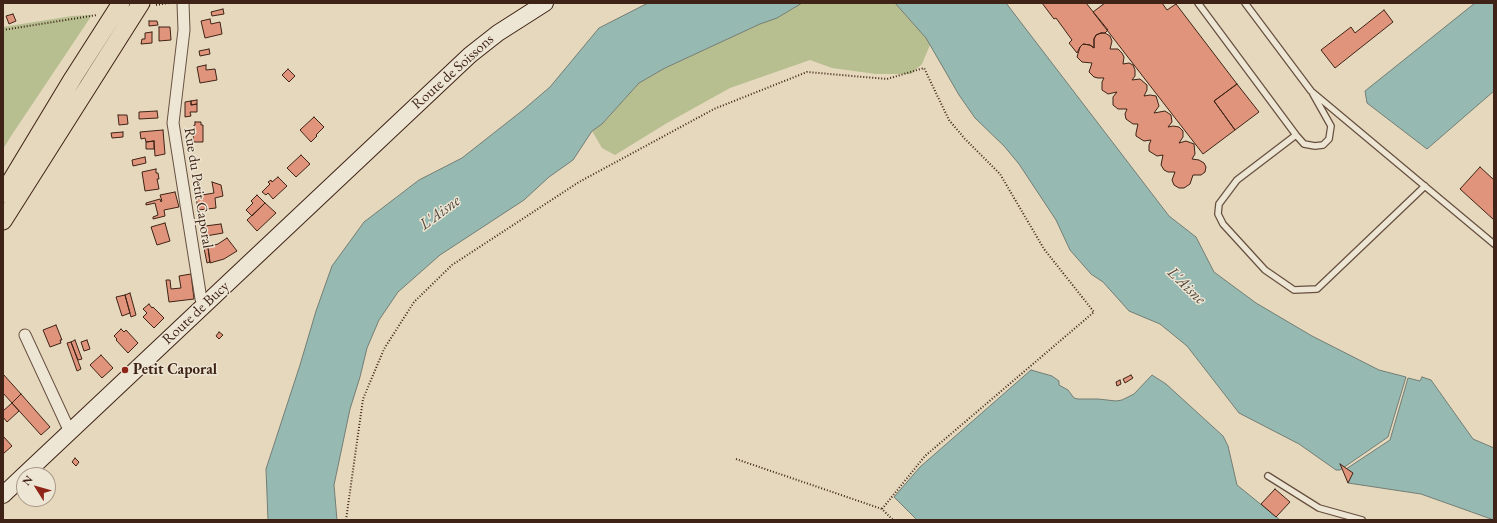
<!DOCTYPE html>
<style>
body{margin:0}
#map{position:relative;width:1497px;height:523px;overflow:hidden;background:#e5d8bd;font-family:"EB Garamond",serif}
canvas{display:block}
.frame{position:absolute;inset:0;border:4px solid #3f2316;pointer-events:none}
.north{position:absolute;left:16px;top:467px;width:40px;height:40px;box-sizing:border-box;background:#eee6d4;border:1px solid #a89888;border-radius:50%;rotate:307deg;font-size:11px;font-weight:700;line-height:16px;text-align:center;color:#3f2316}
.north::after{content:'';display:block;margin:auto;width:14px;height:18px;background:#8f2418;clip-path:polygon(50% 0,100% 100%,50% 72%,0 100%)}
</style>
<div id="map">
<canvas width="1497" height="523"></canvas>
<div class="frame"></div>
<div class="north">N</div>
</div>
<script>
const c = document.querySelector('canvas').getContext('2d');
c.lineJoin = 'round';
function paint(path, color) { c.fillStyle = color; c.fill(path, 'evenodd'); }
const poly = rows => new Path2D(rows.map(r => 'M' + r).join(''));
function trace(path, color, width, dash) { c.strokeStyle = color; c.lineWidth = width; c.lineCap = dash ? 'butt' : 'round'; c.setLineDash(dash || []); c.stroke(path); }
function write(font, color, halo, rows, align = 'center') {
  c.font = font + ' "EB Garamond",serif'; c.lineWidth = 3; c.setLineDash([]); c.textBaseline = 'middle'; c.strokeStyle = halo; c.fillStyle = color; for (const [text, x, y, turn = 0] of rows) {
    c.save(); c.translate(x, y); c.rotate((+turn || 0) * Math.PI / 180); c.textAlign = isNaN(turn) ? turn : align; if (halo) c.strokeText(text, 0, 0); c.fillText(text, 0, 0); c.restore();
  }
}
const green = poly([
 [802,3,895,3,926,38,930,45,922,64,911,74,876,74,832,68,810,60,730,88,667,123,615,155,602,148,592,131,602,124,639,83,665,68,760,24,777,18],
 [92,15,13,133,3,149,3,27,72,16]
]);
const water = poly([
 [648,3,802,3,777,18,760,24,665,68,639,83,602,124,592,131,573,160,549,177,524,200,440,255,398,292,379,320,367,348,360,377,350,409,334,485,337,520,268,520,266,469,300,365,316,311,332,266,364,222,419,180,462,158,523,110,550,87,599,28,648,3],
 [895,3,1006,3,1169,216,1196,237,1214,272,1256,303,1312,336,1379,370,1406,377,1388,437,1340,470,1336,470,1299,444,1239,413,1187,346,1160,324,1129,311,1103,282,1091,274,1070,250,1056,220,1019,164,1004,146,975,118,959,95,926,38,895,3],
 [1475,3,1494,3,1494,91,1427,149,1367,103,1365,91,1475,3],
 [1031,370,1052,376,1059,381,1059,385,1068,390,1074,398,1078,399,1098,399,1116,401,1122,400,1134,394,1152,375,1166,384,1223,436,1228,446,1237,485,1280,520,917,520,894,497,920,467,1031,370],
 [1422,377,1431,380,1473,439,1494,448,1494,520,1421,494,1348,483,1350,477,1343,471,1390,440,1408,378,1420,381,1422,377]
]);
const building = poly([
 [1042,3,1086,3,1108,30,1105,33,1101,33,1096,35,1094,39,1094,48,1090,45,1083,44,1080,47,1077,53,1069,43,1072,40,1056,18,1054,19,1042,3],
 [1105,3,1162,3,1167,10,1176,4,1237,84,1214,101,1235,130,1203,154,1093,12,1105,3],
 [223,9,224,14,212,16,211,12,223,9],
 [1384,10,1393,22,1335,68,1321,50,1351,27,1355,33,1384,10],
 [13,14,16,21,9,24,6,16,13,14],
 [210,19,211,24,220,22,222,34,205,38,201,21,210,19],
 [149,21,157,21,158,25,149,26,149,21],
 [159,27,170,27,171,40,159,41,159,27],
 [152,32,152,43,141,44,142,39,145,39,145,33,152,32],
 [1101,33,1105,33,1110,36,1112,41,1110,49,1118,49,1122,53,1124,57,1123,64,1129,63,1133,65,1135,70,1135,76,1132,80,1140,79,1147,85,1147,90,1144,96,1150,95,1156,96,1159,106,1154,113,1165,111,1171,115,1172,122,1168,127,1173,126,1179,127,1183,131,1183,137,1179,143,1186,141,1194,144,1195,154,1192,159,1199,160,1204,163,1206,167,1205,172,1201,175,1193,175,1190,184,1184,188,1179,188,1174,185,1172,180,1175,172,1168,172,1164,170,1161,165,1163,155,1157,156,1149,151,1149,145,1151,140,1144,141,1136,136,1136,133,1138,124,1133,124,1126,119,1125,114,1127,109,1118,109,1113,105,1113,97,1117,92,1108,94,1102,90,1102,82,1104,78,1098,78,1094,77,1089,72,1092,63,1082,62,1077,57,1080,47,1083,44,1090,45,1094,48,1094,39,1096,35,1101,33],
 [209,49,210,54,200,56,199,51,209,49],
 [206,65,206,70,215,69,217,80,200,83,197,67,206,65],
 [288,69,295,76,289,82,282,75,288,69],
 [1237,84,1259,112,1235,130,1214,101,1237,84],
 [197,100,197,104,191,105,191,101,197,100],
 [191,101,191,105,197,104,197,112,190,112,191,116,185,117,185,102,191,101],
 [157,111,158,118,139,119,139,112,157,111],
 [118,115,127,115,128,124,119,125,118,115],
 [314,117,324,127,316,135,317,136,311,142,300,130,314,117],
 [195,122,201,122,201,125,203,125,203,142,193,142,194,125,195,125,195,122],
 [163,130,165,154,155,156,154,141,146,142,145,138,141,139,140,132,163,130],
 [123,132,123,137,112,138,111,133,123,132],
 [154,141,154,149,146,149,146,142,154,141],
 [301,155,310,164,296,177,287,168,301,155],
 [145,157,146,163,133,166,132,160,145,157],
 [1480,167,1494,180,1494,220,1460,189,1480,167],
 [156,169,156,173,158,173,159,179,157,179,159,189,145,191,142,172,156,169],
 [278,177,287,186,273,199,268,193,266,195,262,192,270,184,268,182,271,180,272,182,278,177],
 [212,182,221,185,223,196,215,198,216,208,198,210,196,196,214,193,212,182],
 [175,192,179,207,164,210,165,216,153,219,153,217,158,215,155,203,146,205,146,203,160,199,161,202,162,201,160,195,175,192],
 [257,195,265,203,252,216,246,210,253,203,251,201,257,195],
 [265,203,276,213,257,231,247,220,265,203],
 [165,223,170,241,157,245,151,227,165,223],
 [221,224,223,233,206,236,205,226,221,224],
 [227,238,237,251,224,259,210,263,208,247,218,244,227,238],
 [204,248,208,248,210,262,207,263,204,248],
 [191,274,194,299,169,302,166,280,170,280,171,289,181,288,179,276,191,274],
 [130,293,136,315,131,317,125,295,130,293],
 [125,295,130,313,122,316,116,297,125,295],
 [149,304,152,308,153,307,164,318,154,328,143,317,147,313,143,309,149,304],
 [56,325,62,340,60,340,61,343,50,347,43,330,56,325],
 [121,329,124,332,126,330,138,343,128,353,116,340,117,339,114,336,121,329],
 [219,332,223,335,219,339,216,336,219,332],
 [75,340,82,359,78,360,71,342,75,340],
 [87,340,90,349,84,351,81,342,87,340],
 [71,342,81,369,77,371,67,343,71,342],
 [101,355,113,368,102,378,90,365,101,355],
 [3,374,21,394,12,403,3,393,3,374],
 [1131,375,1133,378,1125,383,1123,379,1131,375],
 [1120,380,1121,384,1117,386,1116,382,1120,380],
 [21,394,50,427,41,435,12,403,21,394],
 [12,403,19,411,7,422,3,417,3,411,12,403],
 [3,436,12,446,3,454,3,436],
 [75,458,79,462,76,466,72,462,75,458],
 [1340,464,1353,473,1348,483,1343,471,1340,464],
 [1275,489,1290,502,1276,517,1261,504,1275,489]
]);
const path = poly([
 [156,5,169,3],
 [3,30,97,15],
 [736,459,882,509],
 [346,520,363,399,384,349,414,302,452,265,579,182,714,109,807,72,887,79,924,68,949,120,965,139,1000,174,1044,249,1094,312,925,456,882,509,893,520]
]);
const lane = poly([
 [1198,3,1296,135,1304,144,1315,146,1323,145,1329,139,1331,126,1313,94],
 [1245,3,1311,91,1494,244],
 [1296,135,1237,180,1219,204,1218,214,1223,224,1265,270,1294,290,1317,289,1425,186],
 [1268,476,1319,508,1362,520]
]);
const street = poly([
 [183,3,184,30,173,123,201,299,205,304],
 [25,335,70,432]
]);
const secondary = poly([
 [24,475,470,55,498,33,545,3],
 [3,495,24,475]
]);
const primary = poly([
 [3,194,73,78,121,3],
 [3,221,141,3]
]);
const markers = [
 [125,370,4,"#8f2418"]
];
const streetNames = [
 ["Route de Soissons",453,72,-42],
 ["Rue du Petit Caporal",198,188,81],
 ["Route de Bucy",196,313,-43]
];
const poiNames = [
 ["Petit Caporal",133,370]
];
const waterNames = [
 ["L'Aisne",440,213,-37],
 ["L'Aisne",1186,286,44]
];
paint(green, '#b7be8f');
paint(water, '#96b9b2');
trace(water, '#737d74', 1);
paint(building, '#e0947b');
trace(building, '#3f2316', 1);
trace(lane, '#685040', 8);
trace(street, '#685040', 13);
trace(secondary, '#3f2316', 18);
trace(primary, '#3f2316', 19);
trace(path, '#3f2316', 2, [1, 2]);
trace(lane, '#eee6d4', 5.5);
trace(street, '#eee6d4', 11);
trace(secondary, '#eee6d4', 16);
trace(primary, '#e5d8bd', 17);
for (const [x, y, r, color] of markers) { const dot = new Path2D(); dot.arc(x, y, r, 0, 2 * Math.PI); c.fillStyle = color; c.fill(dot); trace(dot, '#eee6d4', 1.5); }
write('15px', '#3f2316', '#eee6d4', streetNames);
write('bold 15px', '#3f2316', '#eee6d4', poiNames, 'left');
write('italic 16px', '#55483d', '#eee6d4', waterNames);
</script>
